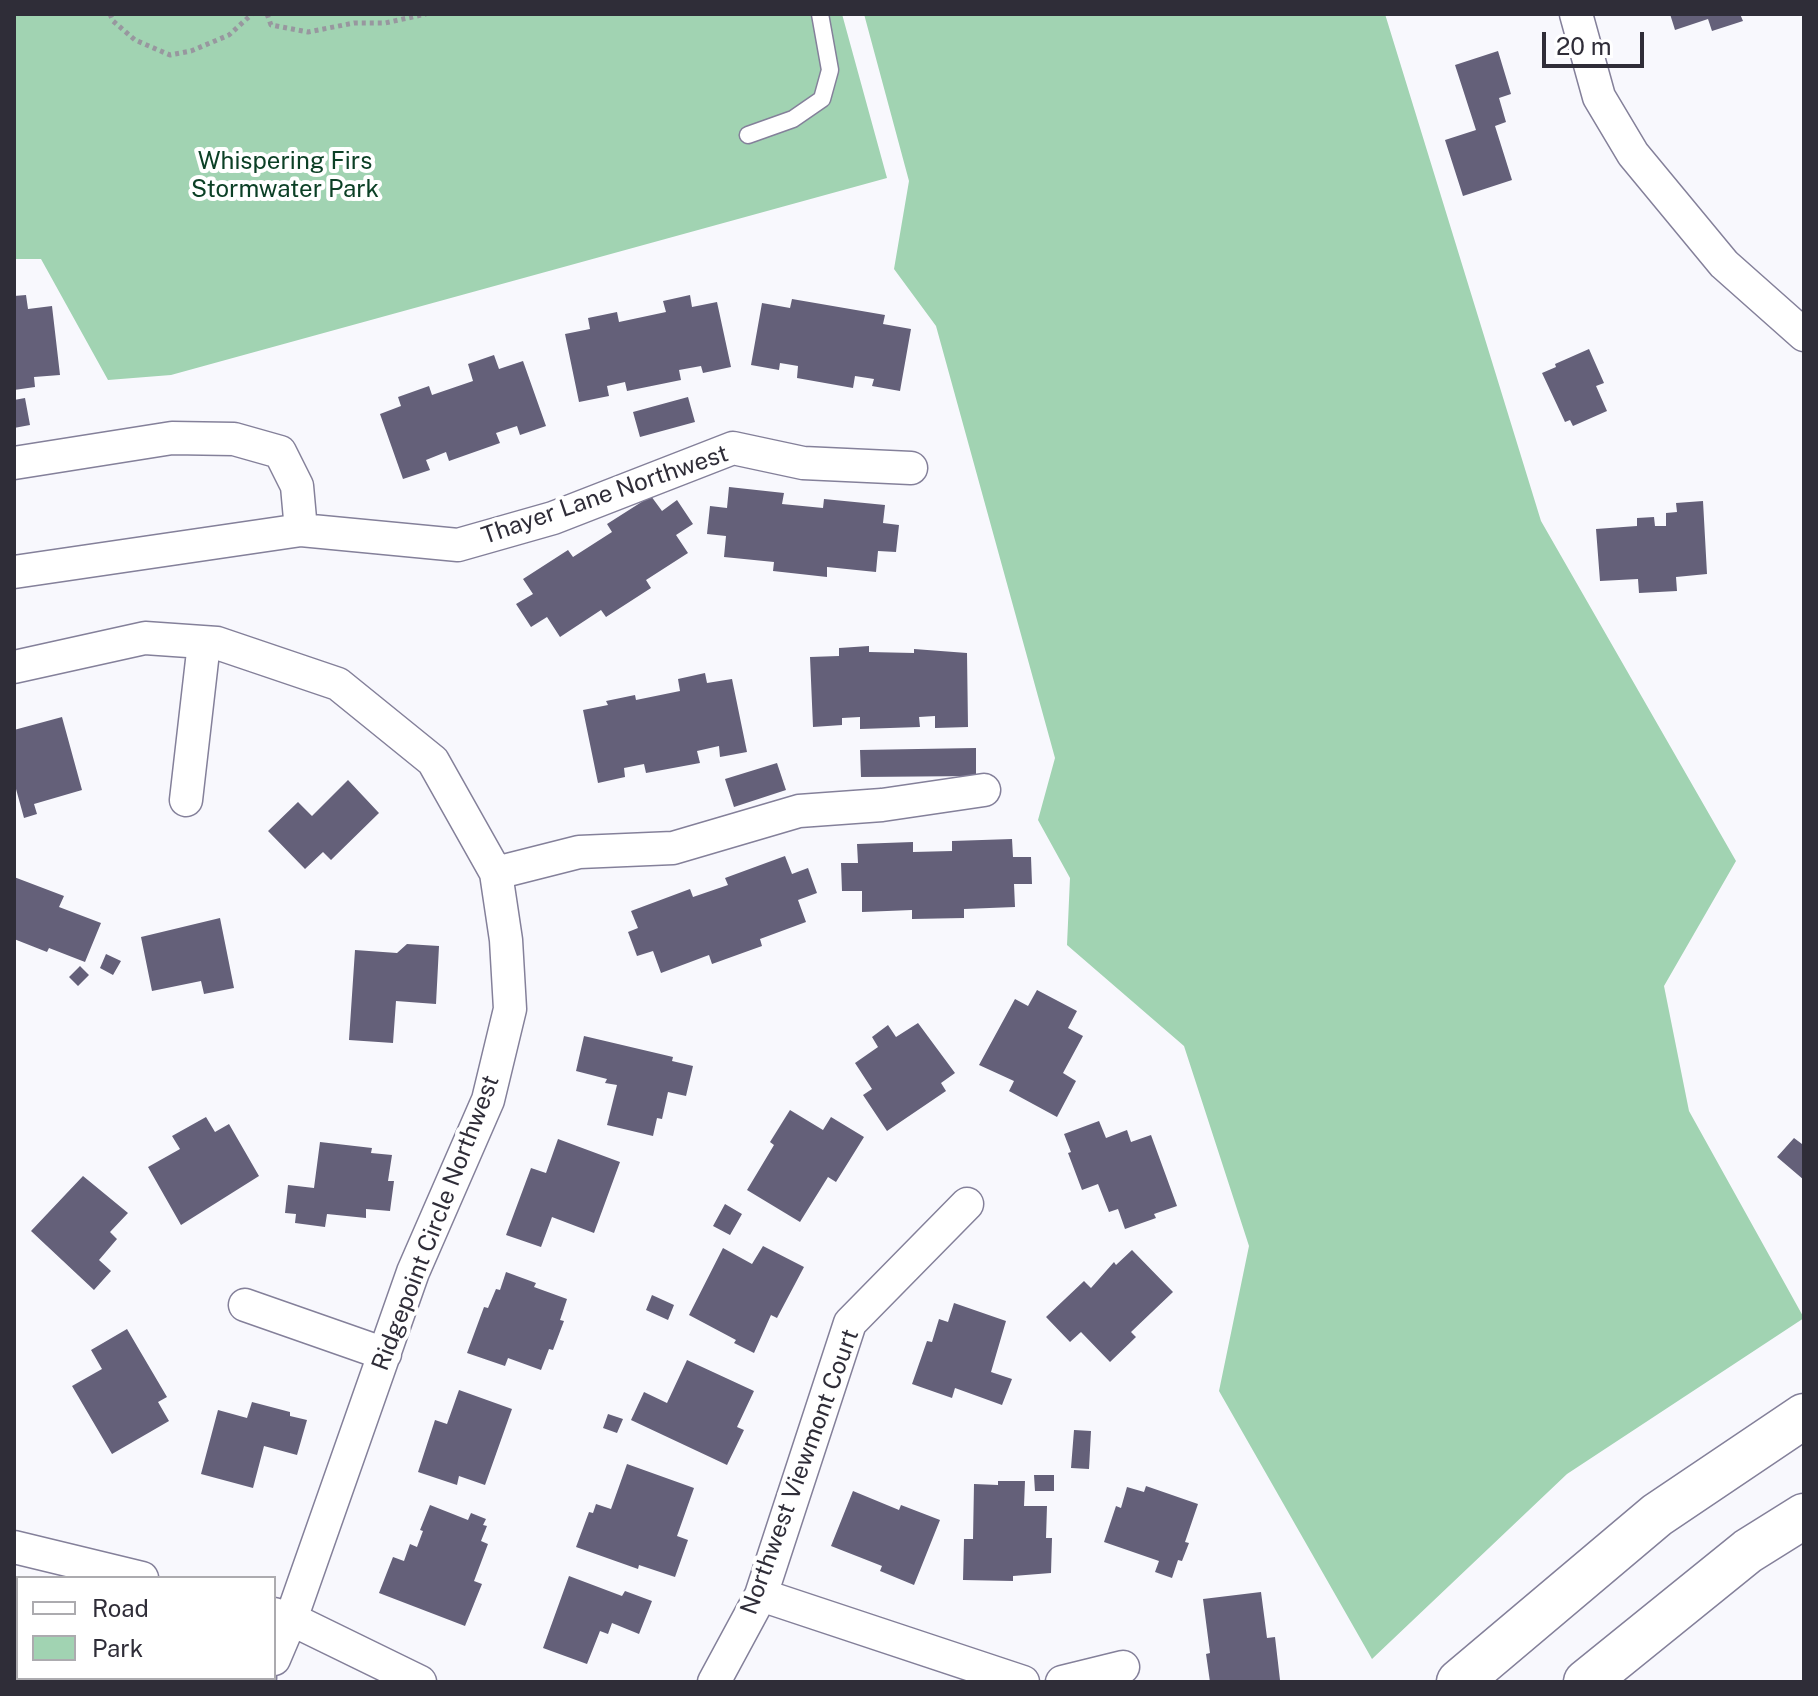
<!DOCTYPE html>
<style>
body{margin:0}
#map{position:relative;width:1818px;height:1696px;overflow:hidden;background:#f8f8fd;font-family:"Public Sans",sans-serif}
canvas{display:block}
.frame{position:absolute;inset:0;border:16px solid #2f2d38;pointer-events:none}
.legend{position:absolute;left:16px;top:1576px;width:260px;height:104px;box-sizing:border-box;background:#fff;border:2px solid #acabaf;margin:0;padding:10px 14px;list-style:none;font-size:24px;color:#2f2d38}
.legend li{display:flex;align-items:center;gap:16px;height:40px}
.legend b{width:40px;border:2px solid #acabaf}
.scale{position:absolute;left:1542px;top:32px;width:102px;height:36px;box-sizing:border-box;border:4px solid #2f2d38;border-top:0;padding-left:10px;font-size:24px;line-height:28px;white-space:nowrap;color:#2f2d38;-webkit-text-stroke:6px #fff;paint-order:stroke}
</style>
<div id="map">
<canvas width="1818" height="1696"></canvas>
<div class="frame"></div>
<ul class="legend">
<li><b style="height:10px;background:#fff"></b>Road</li>
<li><b style="height:22px;background:#a1d3b2"></b>Park</li>
</ul>
<div class="scale">20 m</div>
</div>
<script>
const c = document.querySelector('canvas').getContext('2d');
c.lineJoin = 'round';
function paint(path, color) { c.fillStyle = color; c.fill(path, 'evenodd'); }
const poly = rows => new Path2D(rows.map(r => 'M' + r).join(''));
function trace(path, color, width, dash) { c.strokeStyle = color; c.lineWidth = width; c.lineCap = dash ? 'butt' : 'round'; c.setLineDash(dash || []); c.stroke(path); }
function write(font, color, halo, rows, align = 'center') {
  c.font = font + ' "Public Sans",sans-serif'; c.lineWidth = 8; c.setLineDash([]); c.textBaseline = 'middle'; c.strokeStyle = halo; c.fillStyle = color; for (const [text, x, y, turn = 0] of rows) {
    c.save(); c.translate(x, y); c.rotate((+turn || 0) * Math.PI / 180); c.textAlign = isNaN(turn) ? turn : align; if (halo) c.strokeText(text, 0, 0); c.fillText(text, 0, 0); c.restore();
  }
}
const green = poly([
 [14,14,842,14,887,178,171,375,108,380,41,259,14,259],
 [864,14,1385,14,1541,521,1736,861,1664,986,1689,1111,1804,1318,1567,1474,1372,1659,1219,1391,1249,1246,1184,1046,1067,945,1070,878,1038,820,1055,758,936,326,894,269,909,181]
]);
const building = poly([
 [1670,14,1740,14,1743,21,1712,31,1708,19,1675,30],
 [1498,51,1511,94,1499,98,1506,122,1495,126,1512,180,1463,196,1445,140,1476,130,1455,65],
 [26,295,28,309,52,306,60,375,34,377,35,387,14,390,14,296],
 [690,295,692,307,717,302,731,367,703,373,701,366,679,370,681,380,627,391,625,382,607,386,609,396,579,402,565,334,590,329,588,318,617,312,619,322,666,312,663,301],
 [792,299,885,315,883,324,911,329,900,391,872,386,874,379,855,376,853,388,797,378,798,366,780,363,779,370,751,365,762,303,790,308],
 [1589,349,1604,383,1596,386,1607,411,1573,426,1570,420,1565,422,1542,373,1556,367,1555,364],
 [494,355,499,369,523,361,546,426,520,435,517,426,496,433,500,443,449,461,446,452,426,460,430,470,403,479,380,414,401,406,398,397,429,386,432,395,473,381,468,364],
 [688,397,695,422,640,437,633,412],
 [25,398,30,425,14,428,14,400],
 [729,487,784,493,782,504,823,508,824,499,885,505,883,523,899,525,896,552,878,551,876,572,827,567,827,577,773,571,774,562,724,557,726,536,707,534,710,506,727,508],
 [651,496,662,511,677,500,693,524,676,535,688,553,646,580,651,588,606,617,601,610,560,637,547,617,531,627,516,604,533,594,523,579,568,550,573,557,612,532,607,524],
 [1703,501,1707,574,1676,577,1677,591,1639,593,1638,579,1600,581,1596,529,1637,526,1637,518,1654,517,1655,526,1666,526,1666,513,1677,512,1676,503],
 [869,646,869,652,914,653,914,649,967,653,968,727,935,728,935,716,919,717,920,727,860,729,860,717,842,718,842,725,813,727,810,657,839,656,839,648],
 [705,673,707,683,732,679,747,752,720,757,719,746,697,751,700,763,646,773,644,764,624,768,625,777,598,783,583,710,608,705,606,701,635,695,636,700,680,691,678,679],
 [62,717,82,790,34,804,37,814,24,818,16,789,14,789,14,730],
 [976,748,976,776,861,777,860,750],
 [777,763,786,790,734,807,725,779],
 [348,780,379,813,331,860,323,852,305,869,268,831,298,802,312,816],
 [1012,839,1013,857,1031,857,1032,884,1014,884,1015,907,964,909,964,918,912,919,912,910,862,912,862,891,842,891,841,863,858,863,857,844,913,842,913,852,952,851,952,841],
 [785,856,792,874,808,868,817,893,798,900,806,922,760,939,762,946,712,964,709,955,661,973,653,951,637,956,628,932,638,928,631,911,690,889,693,897,728,885,725,878],
 [14,877,64,896,59,907,101,923,85,962,49,948,47,952,14,939],
 [220,918,234,988,204,994,201,981,152,991,141,937],
 [407,944,439,946,436,1004,396,1001,393,1043,349,1040,355,950,397,953],
 [106,954,121,961,113,975,100,968],
 [80,966,89,975,78,986,69,977],
 [1037,990,1077,1011,1068,1028,1083,1036,1063,1073,1076,1081,1057,1117,1009,1091,1014,1081,979,1065,1015,999,1028,1006],
 [918,1023,955,1073,941,1083,946,1091,887,1131,863,1095,872,1089,855,1063,878,1047,872,1037,888,1025,896,1037],
 [584,1036,673,1057,672,1061,693,1066,686,1096,668,1092,662,1119,657,1118,653,1136,607,1125,617,1085,605,1083,607,1079,576,1071],
 [790,1110,823,1130,831,1117,864,1137,836,1182,828,1177,800,1222,747,1190,774,1145,770,1142],
 [206,1117,215,1132,229,1124,259,1176,181,1225,148,1167,180,1149,172,1136],
 [1099,1121,1106,1138,1127,1130,1131,1142,1151,1135,1177,1206,1154,1214,1156,1218,1125,1229,1118,1209,1109,1212,1098,1184,1082,1190,1068,1153,1071,1152,1064,1134],
 [1794,1138,1802,1144,1804,1142,1804,1180,1777,1157],
 [558,1139,620,1162,594,1233,552,1217,541,1247,506,1235,531,1168,546,1173],
 [320,1142,372,1148,371,1153,392,1155,388,1181,394,1181,390,1211,366,1209,366,1218,327,1214,325,1227,295,1223,296,1214,285,1213,288,1185,314,1188],
 [83,1176,128,1213,110,1232,117,1239,99,1260,111,1271,94,1290,31,1231],
 [725,1204,742,1214,730,1235,713,1226],
 [763,1246,804,1267,777,1318,771,1315,754,1353,734,1343,736,1340,689,1315,723,1248,752,1264],
 [1132,1250,1173,1292,1131,1332,1136,1337,1110,1362,1081,1332,1070,1342,1046,1317,1084,1281,1091,1288,1114,1262,1116,1265],
 [506,1272,536,1283,534,1287,567,1299,560,1320,564,1321,553,1350,549,1349,541,1370,508,1358,505,1366,467,1353,484,1307,488,1308,496,1289,500,1290],
 [652,1295,674,1305,668,1320,646,1310],
 [954,1303,1006,1321,991,1372,1012,1379,1002,1405,955,1388,952,1398,912,1384,927,1341,932,1342,939,1319,948,1322],
 [127,1329,167,1397,158,1402,169,1421,112,1454,72,1386,102,1369,91,1350],
 [687,1360,754,1391,737,1427,744,1430,727,1465,631,1420,644,1392,667,1403],
 [459,1390,512,1409,485,1485,459,1476,457,1485,418,1472,435,1420,447,1424],
 [252,1402,290,1412,290,1416,307,1420,297,1455,264,1446,253,1488,201,1474,218,1410,247,1418],
 [608,1414,623,1419,617,1433,603,1428],
 [1074,1430,1091,1431,1089,1469,1071,1468],
 [627,1464,694,1488,677,1536,688,1540,675,1577,639,1565,638,1569,576,1547,589,1512,593,1513,596,1504,611,1509],
 [1034,1475,1054,1475,1054,1491,1035,1491],
 [998,1481,1025,1481,1024,1506,1047,1506,1046,1538,1052,1538,1051,1573,1013,1576,1013,1581,963,1580,964,1539,973,1539,974,1484,998,1485],
 [1146,1486,1198,1504,1185,1542,1189,1543,1182,1561,1178,1560,1172,1578,1155,1572,1159,1561,1104,1542,1116,1506,1121,1508,1127,1487,1144,1492],
 [853,1491,899,1510,901,1505,940,1520,914,1585,880,1571,882,1566,831,1546],
 [430,1505,468,1520,471,1513,486,1519,483,1525,487,1526,481,1541,488,1544,474,1581,482,1584,465,1626,379,1593,393,1557,404,1561,410,1544,417,1547,423,1531,420,1530],
 [569,1576,622,1596,625,1591,652,1601,639,1634,612,1623,608,1634,600,1631,587,1664,543,1648],
 [1261,1592,1267,1638,1275,1637,1280,1680,1210,1682,1206,1654,1210,1653,1203,1599]
]);
const path = poly([
 [110,14,113,21,135,40,170,55,191,51,229,35,252,14],
 [267,14,271,25,308,32,354,23,385,23,426,14]
]);
const service = poly([
 [748,135,793,119,822,99,830,70,820,14]
]);
const minor = poly([
 [1576,14,1599,97,1633,154,1724,264,1804,335],
 [14,463,172,438,234,439,280,452,297,486,301,530],
 [14,572,301,530,458,545,553,518,733,448,803,463,911,468],
 [14,667,145,638,217,643,338,684,433,761,496,873,506,940,510,1009,488,1100,413,1272,291,1619,274,1659],
 [186,800,204,643],
 [496,873,579,852,673,848,799,811,882,805,984,790],
 [245,1305,385,1354],
 [14,1547,142,1578],
 [761,1595,1023,1682],
 [274,1614,291,1619,420,1682],
 [256,1682,260,1678],
 [714,1682,761,1595,850,1323,967,1204],
 [1062,1682,1123,1667]
]);
const secondary = poly([
 [1459,1682,1657,1515,1804,1416],
 [1586,1682,1748,1551,1804,1516]
]);
const parkNames = [
 ["Whispering Firs",285,162],
 ["Stormwater Park",285,190]
];
const streetNames = [
 ["Thayer Lane Northwest",605,495,-19],
 ["Ridgepoint Circle Northwest",436,1223,-69],
 ["Northwest Viewmont Court",800,1472,-70]
];
paint(green, '#a1d3b2');
paint(building, '#646079');
trace(service, '#84809a', 19);
trace(minor, '#84809a', 35);
trace(secondary, '#84809a', 47);
trace(path, '#98979f', 5, [4, 4]);
trace(service, '#fff', 16);
trace(minor, '#fff', 32);
trace(secondary, '#fff', 44);
write('24px', '#0c4026', '#fff', parkNames);
write('24px', '#2f2d38', '#fff', streetNames);
</script>
